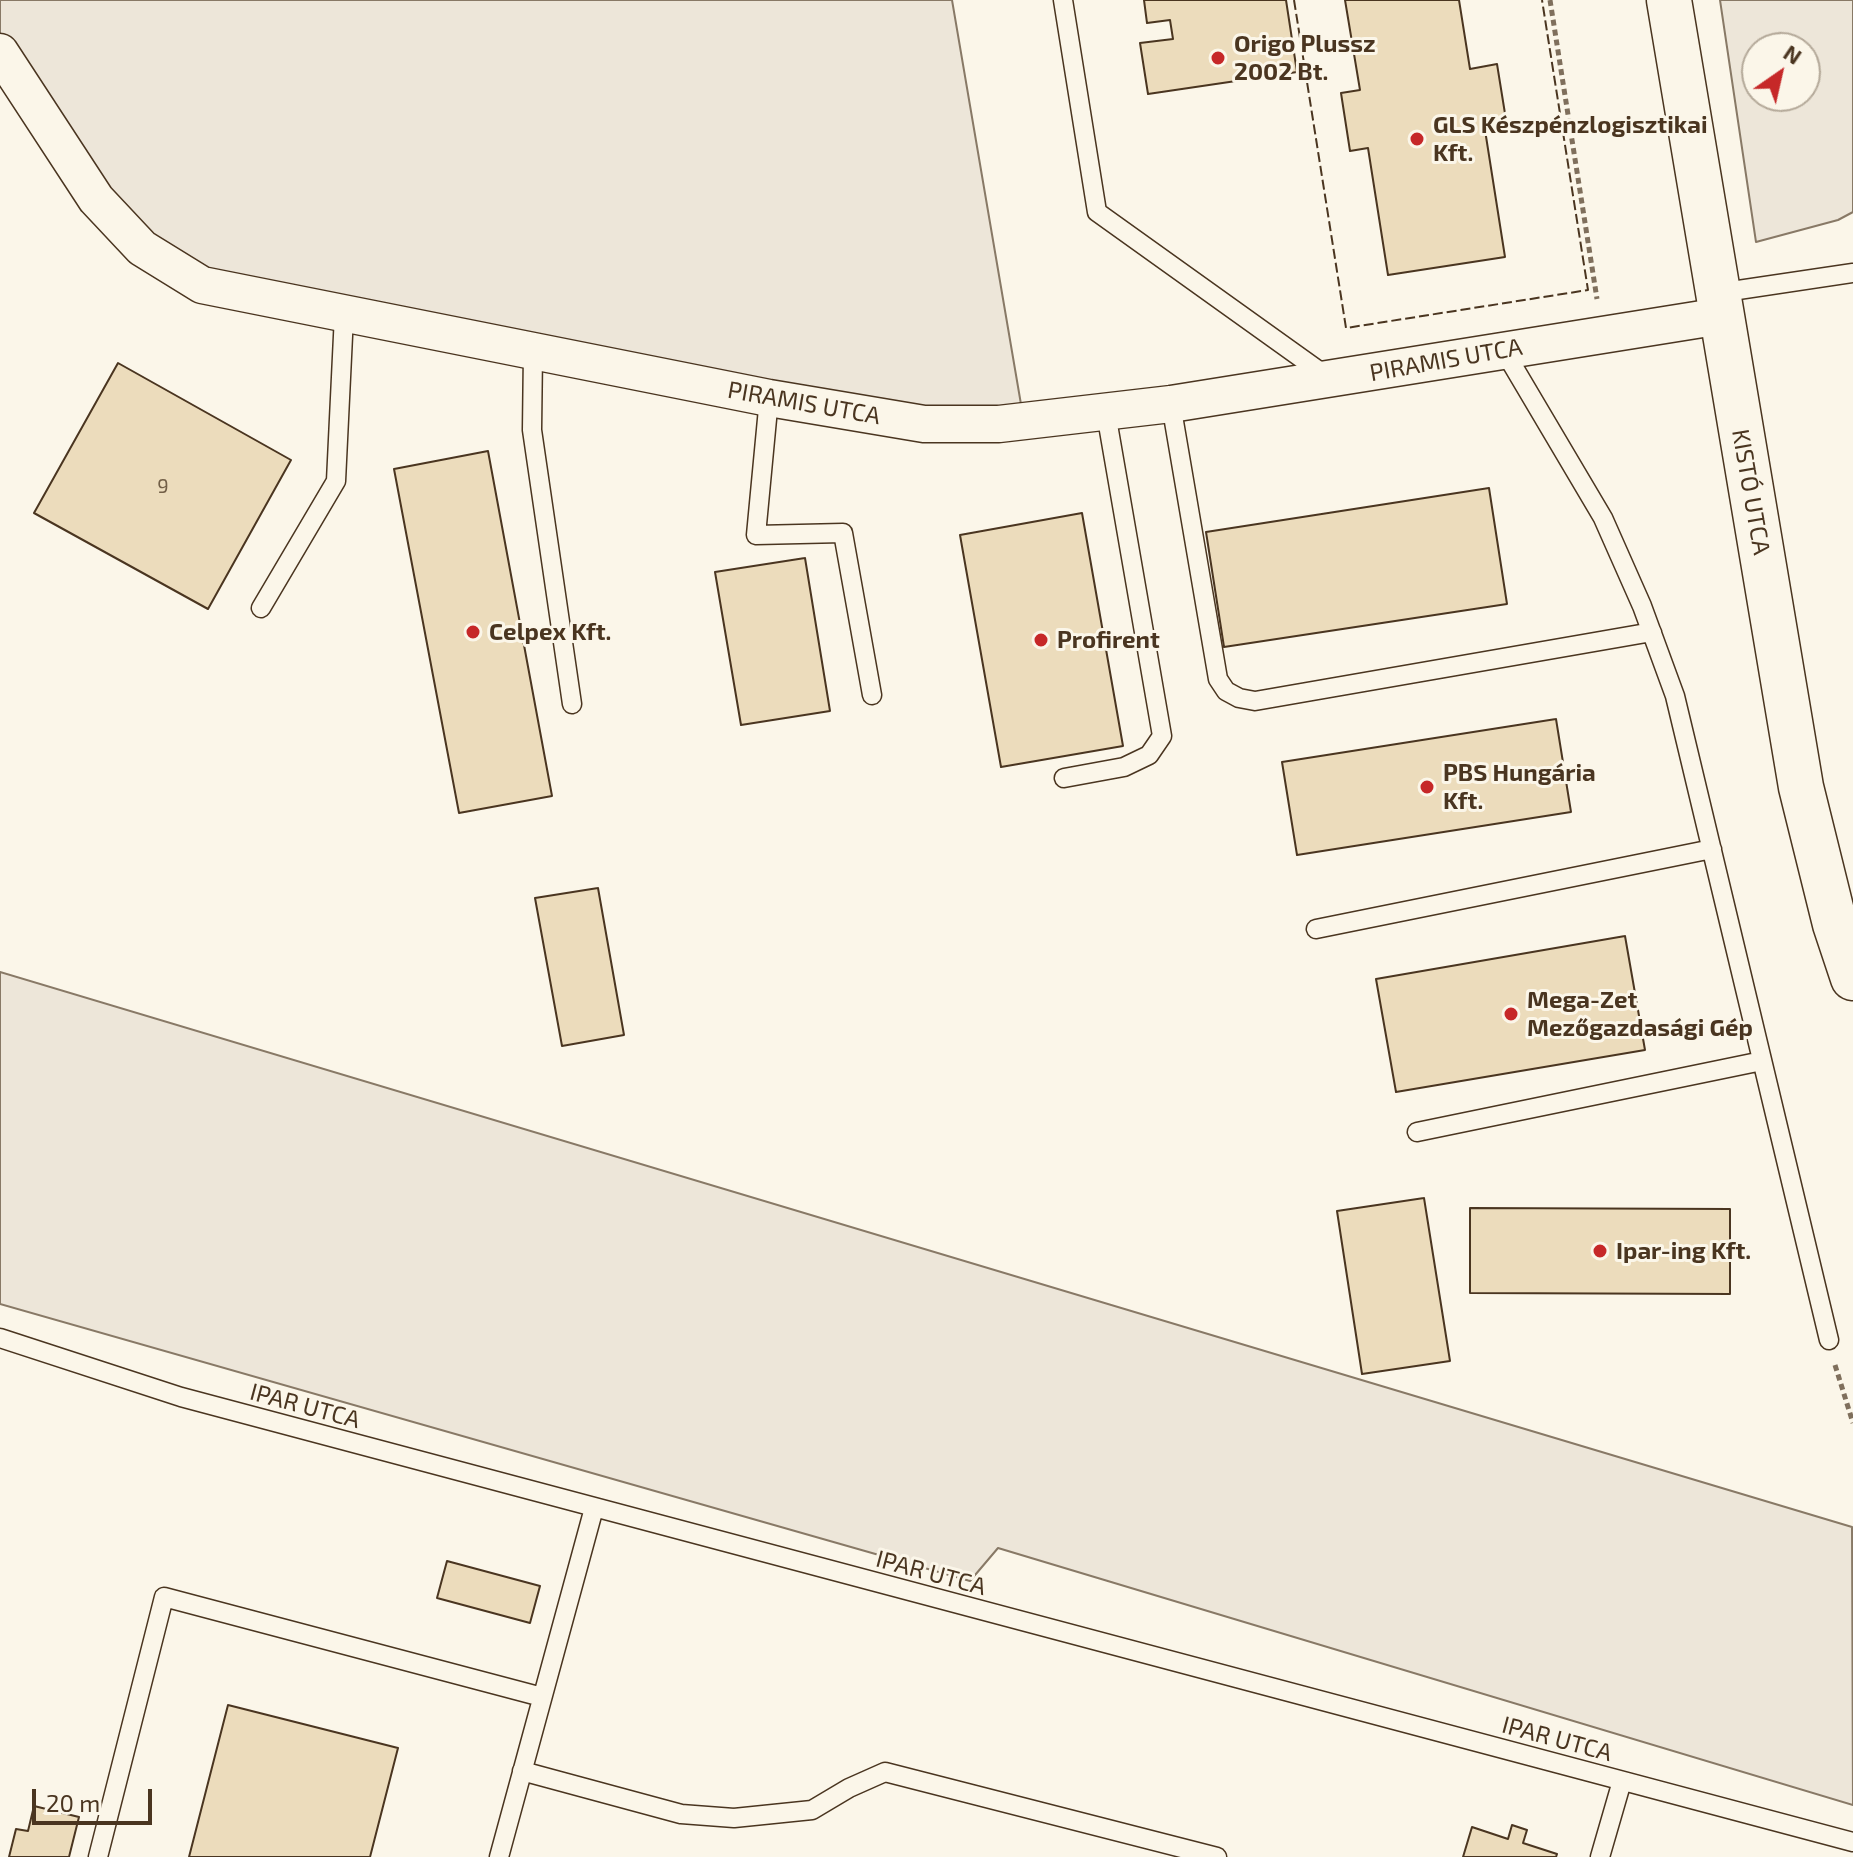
<!DOCTYPE html>
<meta charset="utf-8">
<style>
body{margin:0}
#map{position:relative;width:1853px;height:1857px;overflow:hidden;background:#fbf6e9;font-family:"Exo 2",sans-serif}
canvas{display:block}
.north{position:absolute;left:1741px;top:32px;width:80px;height:80px;box-sizing:border-box;background:#fbf6e9;border:2px solid #b4a999;border-radius:50%;rotate:34deg;font-size:22px;font-weight:700;line-height:32px;text-align:center;color:#4a3520}
.north::after{content:'';display:block;margin:auto;width:28px;height:36px;background:#c62828;clip-path:polygon(50% 0,100% 100%,50% 72%,0 100%)}
.scale{position:absolute;left:32px;top:1789px;width:120px;height:36px;box-sizing:border-box;border:4px solid #4a3520;border-top:0;padding-left:10px;font-size:24px;line-height:28px;white-space:nowrap;color:#4a3520;-webkit-text-stroke:6px #fbf6e9;paint-order:stroke}
</style>
<div id="map">
<canvas width="1853" height="1857"></canvas>
<div class="north">N</div>
<div class="scale">20 m</div>
</div>
<script>
const c = document.querySelector('canvas').getContext('2d');
c.lineJoin = 'round';
function paint(path, color) { c.fillStyle = color; c.fill(path, 'evenodd'); }
const poly = rows => new Path2D(rows.map(r => 'M' + r).join(''));
function trace(path, color, width, dash) { c.strokeStyle = color; c.lineWidth = width; c.lineCap = dash ? 'butt' : 'round'; c.setLineDash(dash || []); c.stroke(path); }
function write(font, color, halo, rows, align = 'center') {
  c.font = font + ' "Exo 2",sans-serif'; c.lineWidth = 6; c.setLineDash([]); c.textBaseline = 'middle'; c.strokeStyle = halo; c.fillStyle = color; for (const [text, x, y, turn = 0] of rows) {
    c.save(); c.translate(x, y); c.rotate((+turn || 0) * Math.PI / 180); c.textAlign = isNaN(turn) ? turn : align; if (halo) c.strokeText(text, 0, 0); c.fillText(text, 0, 0); c.restore();
  }
}
const green = poly([
 [0,0,952,0,1023,416,999,421,204,280,147,243,0,35,0,0],
 [1720,0,1853,0,1853,212,1838,220,1756,242,1720,0],
 [1805,48,1805,96,1757,96,1757,48,1805,48],
 [0,972,1852,1527,1853,1805,998,1548,970,1581,0,1304,0,972]
]);
const building = poly([
 [1144,0,1286,0,1297,72,1148,94,1140,43,1173,39,1170,20,1147,23,1144,0],
 [1345,0,1459,0,1470,69,1497,64,1507,126,1485,130,1505,257,1388,275,1368,148,1350,151,1341,93,1360,90,1345,0],
 [118,363,291,460,208,609,34,513,118,363],
 [488,451,552,796,459,813,394,469,488,451],
 [1489,488,1507,604,1224,647,1206,532,1489,488],
 [1082,513,1123,746,1001,767,960,535,1082,513],
 [805,558,830,711,741,725,715,572,805,558],
 [1556,719,1571,812,1297,855,1282,762,1556,719],
 [598,888,624,1035,562,1046,535,898,598,888],
 [1625,936,1645,1050,1396,1092,1376,979,1625,936],
 [1424,1198,1450,1361,1362,1374,1337,1211,1424,1198],
 [1470,1208,1730,1209,1730,1294,1470,1293,1470,1208],
 [447,1561,540,1586,530,1623,437,1598,447,1561],
 [228,1705,398,1748,370,1857,189,1857,228,1705],
 [34,1806,79,1817,69,1857,9,1857,16,1829,28,1831,34,1806],
 [1512,1825,1527,1830,1523,1843,1557,1854,1556,1857,1463,1857,1472,1827,1508,1839,1512,1825]
]);
const path = poly([
 [1550,0,1597,299],
 [1835,1365,1853,1423]
]);
const lane = poly([
 [1063,0,1097,212,1329,378],
 [1718,293,1853,273],
 [1503,349,1603,518,1642,606,1675,696,1829,1340],
 [533,352,532,430,572,704],
 [769,398,756,535,843,533,872,695],
 [1171,404,1218,679,1226,691,1239,698,1255,701,1652,632],
 [261,608,336,481,344,315],
 [1064,778,1124,767,1149,755,1162,736,1106,413],
 [1316,929,1712,849],
 [1417,1132,1762,1061],
 [0,1338,181,1397,1853,1842],
 [522,1771,681,1814,734,1818,812,1810,849,1788,885,1772,1217,1857],
 [98,1857,164,1597,542,1697],
 [499,1857,594,1508],
 [1600,1857,1622,1781]
]);
const street = poly([
 [0,52,96,199,142,248,202,285,769,398,924,424,999,424,1171,404,1721,316]
]);
const secondary = poly([
 [1669,0,1801,787,1835,924,1853,978]
]);
const fence = poly([
 [1294,0,1346,328,1588,290,1542,0]
]);
const markers = [
 [1218,58,8,"#c62828"],
 [1417,139,8,"#c62828"],
 [473,632,8,"#c62828"],
 [1041,640,8,"#c62828"],
 [1427,787,8,"#c62828"],
 [1511,1014,8,"#c62828"],
 [1600,1251,8,"#c62828"]
];
const numberNames = [
 ["9",163,486]
];
const poiNames = [
 ["Origo Plussz",1234,44],
 ["2002 Bt.",1234,72],
 ["GLS Készpénzlogisztikai",1433,125],
 ["Kft.",1433,153],
 ["Celpex Kft.",489,632],
 ["Profirent",1057,640],
 ["PBS Hungária",1443,773],
 ["Kft.",1443,801],
 ["Mega-Zet",1527,1000],
 ["Mezőgazdasági Gép",1527,1028],
 ["Ipar-ing Kft.",1616,1251]
];
const streetNames = [
 ["PIRAMIS UTCA",1446,360,-10],
 ["PIRAMIS UTCA",804,403,10],
 ["KISTÓ UTCA",1751,492,80],
 ["IPAR UTCA",305,1406,15],
 ["IPAR UTCA",931,1573,15],
 ["IPAR UTCA",1557,1739,15]
];
paint(green, '#ede6d9');
trace(green, '#887966', 2);
paint(building, '#ecdcbc');
trace(building, '#4a3520', 2);
trace(lane, '#4a3520', 21);
trace(street, '#4a3520', 39);
trace(secondary, '#4a3520', 47);
trace(path, '#7f6f5c', 5, [6, 4]);
trace(lane, '#fbf6e9', 18);
trace(street, '#fbf6e9', 36);
trace(secondary, '#fbf6e9', 44);
trace(fence, '#4a3520', 2, [10, 4]);
for (const [x, y, r, color] of markers) { const dot = new Path2D(); dot.arc(x, y, r, 0, 2 * Math.PI); c.fillStyle = color; c.fill(dot); trace(dot, '#fbf6e9', 3); }
write('20px', '#725f47', null, numberNames);
write('bold 24px', '#4a3520', '#fbf6e9', poiNames, 'left');
write('24px', '#4a3520', '#fbf6e9', streetNames);
</script>
